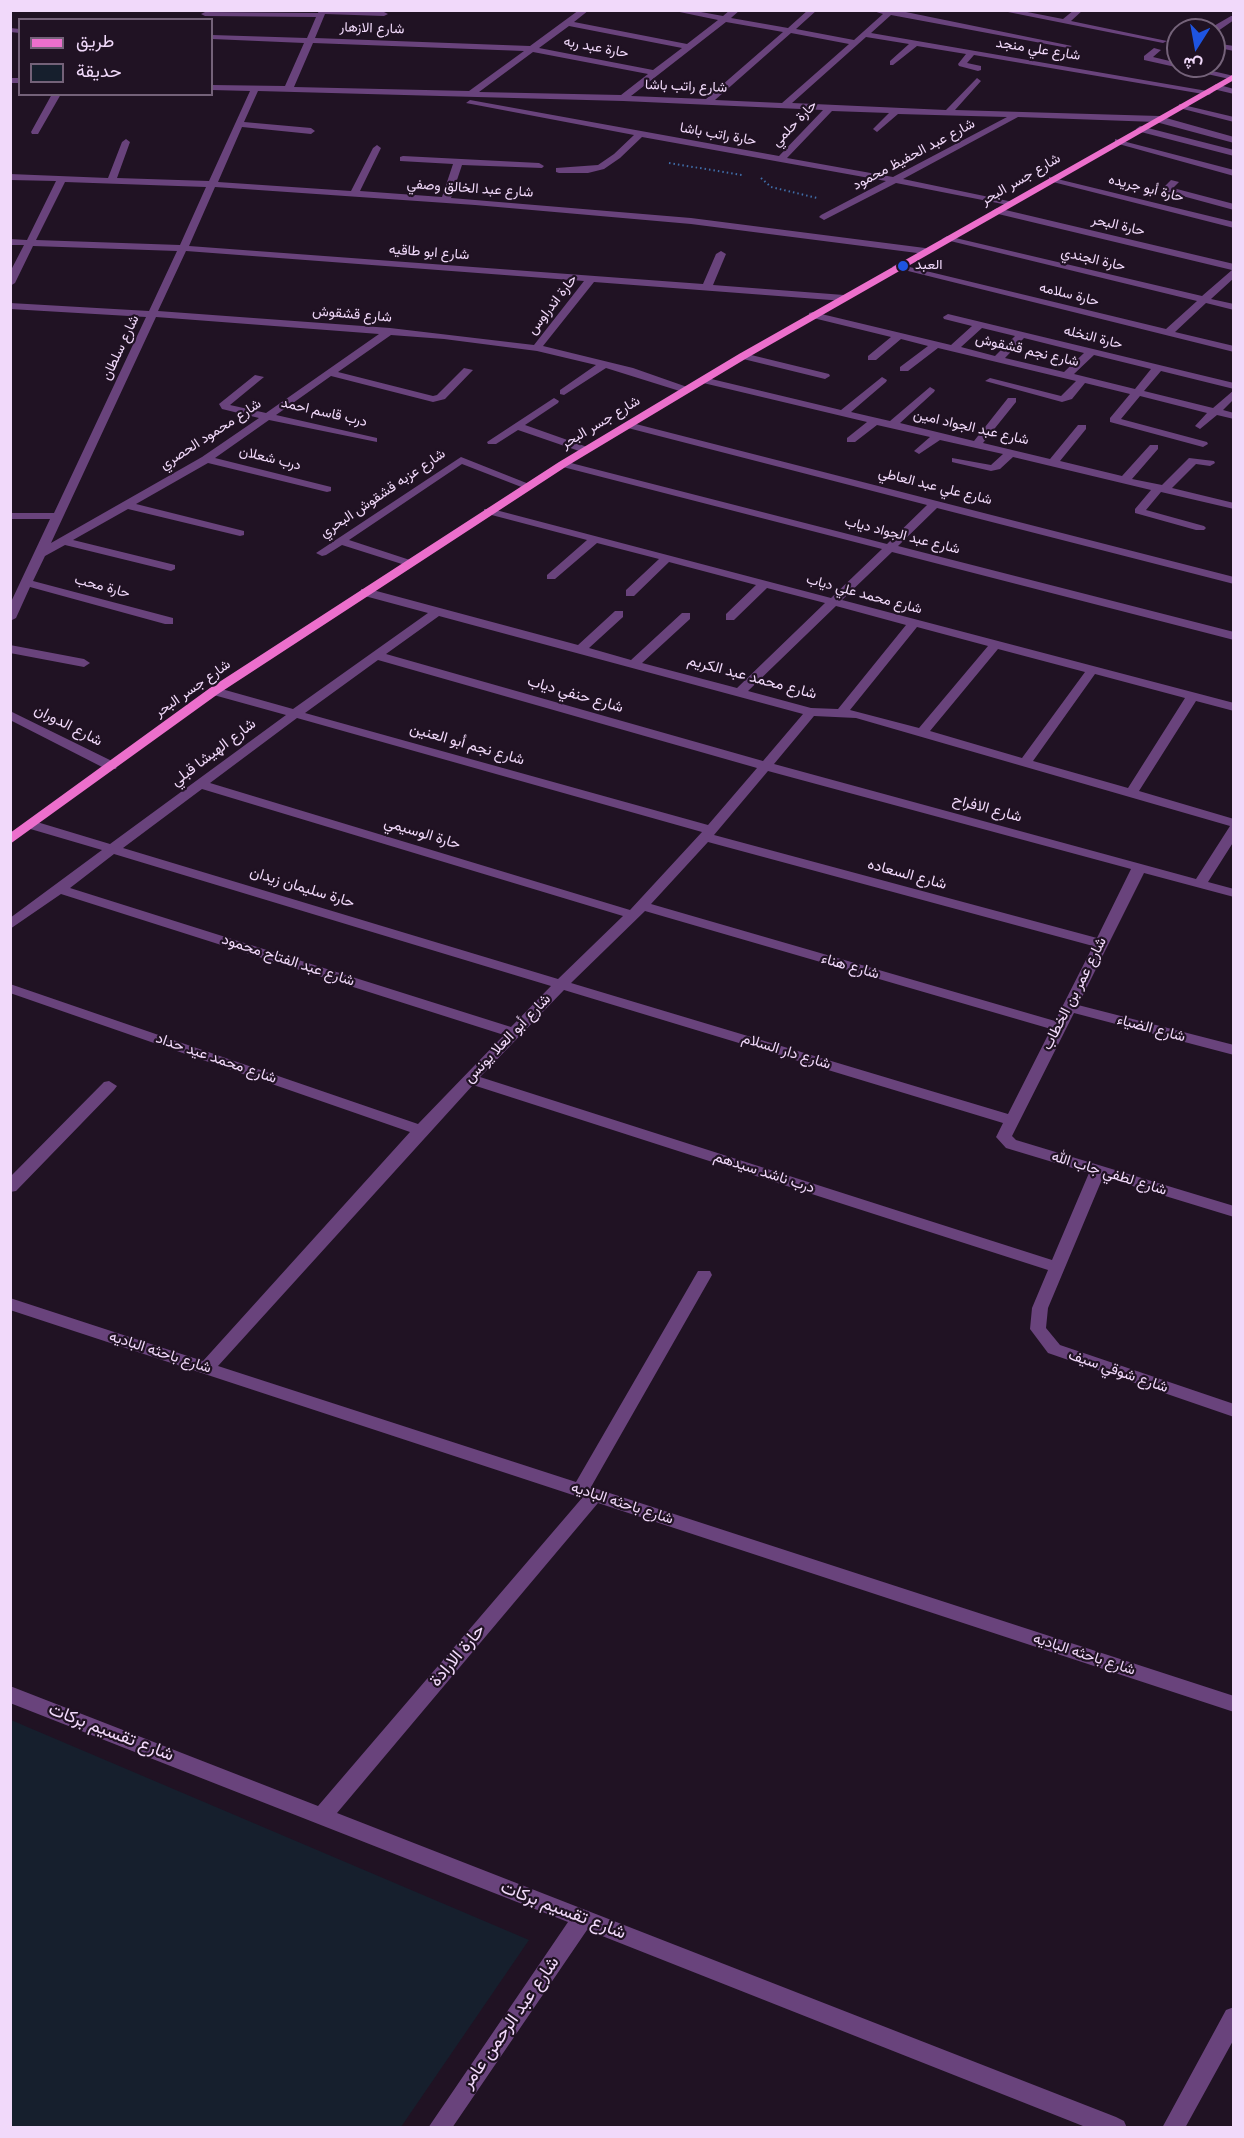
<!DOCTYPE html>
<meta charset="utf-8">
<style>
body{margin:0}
#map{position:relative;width:1244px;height:2138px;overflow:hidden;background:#201223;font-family:"Nunito Sans",Vazirmatn,sans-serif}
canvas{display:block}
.frame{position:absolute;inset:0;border:12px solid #f1d9fa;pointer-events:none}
.legend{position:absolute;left:18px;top:18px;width:195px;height:78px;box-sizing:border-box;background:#201223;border:2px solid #746279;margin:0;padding:8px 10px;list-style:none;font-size:18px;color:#f1d9fa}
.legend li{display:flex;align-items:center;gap:12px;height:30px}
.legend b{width:30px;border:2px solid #746279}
.north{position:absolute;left:1166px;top:18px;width:60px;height:60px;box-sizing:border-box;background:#201223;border:2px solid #746279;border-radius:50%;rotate:191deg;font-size:16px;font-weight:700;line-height:24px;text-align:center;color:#f1d9fa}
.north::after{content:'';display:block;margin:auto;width:21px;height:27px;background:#1e54e1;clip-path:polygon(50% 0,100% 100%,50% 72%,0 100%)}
</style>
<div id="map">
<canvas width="1244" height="2138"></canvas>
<div class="frame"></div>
<ul class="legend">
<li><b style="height:8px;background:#ec6fcc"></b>طريق</li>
<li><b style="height:16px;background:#161f2d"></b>حديقة</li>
</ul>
<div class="north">ش</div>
</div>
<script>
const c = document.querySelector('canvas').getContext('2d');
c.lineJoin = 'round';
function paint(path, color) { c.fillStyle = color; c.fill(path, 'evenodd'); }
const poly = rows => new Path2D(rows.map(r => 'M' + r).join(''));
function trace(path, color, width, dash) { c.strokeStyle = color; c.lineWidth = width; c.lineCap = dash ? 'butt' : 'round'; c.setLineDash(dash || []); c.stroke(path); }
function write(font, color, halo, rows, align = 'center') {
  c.font = font + ' "Nunito Sans",Vazirmatn,sans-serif'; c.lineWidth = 4.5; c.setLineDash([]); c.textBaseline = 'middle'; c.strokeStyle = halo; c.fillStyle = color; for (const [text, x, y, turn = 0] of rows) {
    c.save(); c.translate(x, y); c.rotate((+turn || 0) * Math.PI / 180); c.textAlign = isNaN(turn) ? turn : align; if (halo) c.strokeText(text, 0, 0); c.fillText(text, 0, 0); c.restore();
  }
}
const green = poly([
 [11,1720,529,1940,401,2127,11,2127]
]);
const path = poly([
 [669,163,742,175],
 [761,178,771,187,817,198]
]);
const minor = poly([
 [319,10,384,12,388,14,384,16,325,14,315,38,530,46,579,10,589,10,574,22,687,44,718,20,670,10,690,10,723,16,730,10,740,10,731,18,788,28,808,10,817,10,796,29,854,40,883,14,870,10,896,10,1072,46,1068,48,891,15,871,33,1213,92,1209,95,974,55,967,63,981,66,981,70,978,71,959,66,958,64,966,54,917,46,893,65,890,65,890,61,909,44,866,37,792,103,946,110,977,78,981,81,955,110,1159,116,1234,137,1234,143,1156,122,1018,117,903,179,1013,202,1013,206,896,183,824,220,819,217,821,215,886,181,642,137,620,158,604,169,588,173,559,173,556,172,556,168,598,165,614,154,634,135,466,103,470,100,779,156,823,110,623,101,258,91,244,122,311,128,315,131,311,134,242,127,218,182,351,191,373,148,377,145,381,148,360,191,442,197,453,164,400,161,400,157,403,156,539,163,544,166,542,168,462,165,451,198,691,218,925,248,930,251,925,254,691,224,475,205,215,187,189,246,703,284,716,254,721,251,726,254,713,285,844,295,849,298,844,301,594,282,543,346,633,368,690,388,690,392,686,393,606,368,564,395,560,394,560,390,596,365,537,351,444,339,391,335,338,372,433,396,437,395,464,368,473,370,445,399,433,402,331,376,276,415,377,438,377,442,269,420,215,458,331,487,331,491,327,492,208,463,136,504,244,531,244,535,240,536,128,509,73,540,175,565,175,569,171,571,65,545,45,556,33,581,173,618,173,624,165,624,30,587,16,618,10,621,10,604,50,519,10,519,10,513,54,513,146,317,10,309,10,303,149,311,177,251,33,246,15,283,10,286,10,272,24,245,10,245,10,239,27,240,56,181,10,180,10,174,108,178,122,142,126,139,130,142,117,178,209,181,250,91,212,90,212,85,285,86,304,43,212,39,212,35,307,38,316,17,205,16,201,14,205,12,318,13,319,10],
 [726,22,783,32,706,99,631,96,726,22],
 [569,26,682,48,653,70,539,48,569,26],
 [791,33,849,44,782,103,715,100,791,33],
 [313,43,524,51,469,91,294,87,313,43],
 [533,52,648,74,621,95,479,92,533,52],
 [832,111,889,113,873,129,877,132,898,114,1007,117,893,177,787,158,832,111],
 [65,182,206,187,180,245,36,240,65,182],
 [186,251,584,281,534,345,390,328,158,311,186,251],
 [156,317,379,334,266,413,230,405,264,377,255,375,219,404,222,409,259,418,202,457,51,543,156,317],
 [998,10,1017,10,1063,19,1074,10,1083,10,1071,21,1167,41,1163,43,998,10],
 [1231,16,1234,16,1234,20,1218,31,1212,30,1212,27,1231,16],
 [10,28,20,29,20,33,10,32,10,28],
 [1214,43,1234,46,1234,51,1214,47,1214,43],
 [1154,48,1161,50,1153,57,1178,63,1178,66,1191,66,1234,76,1234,80,1144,60,1144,56,1154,48],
 [10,78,20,78,20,83,10,83,10,78],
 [1216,84,1234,89,1234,94,1213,89,1212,87,1216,84],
 [52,94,61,94,38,134,32,134,31,132,52,94],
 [1179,104,1234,117,1234,122,1179,108,1179,104],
 [1140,126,1234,150,1234,156,1137,131,1136,129,1140,126],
 [1115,139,1234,170,1234,176,1115,143,1115,139],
 [1049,177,1234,222,1234,228,1049,181,1049,177],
 [1171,180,1179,182,1173,188,1234,204,1234,210,1164,191,1162,189,1171,180],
 [997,208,1234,264,1234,278,1211,299,1234,304,1234,310,1206,303,1175,332,1234,346,1234,352,892,267,897,264,1166,329,1197,301,942,239,947,236,1202,296,1232,270,994,213,992,211,997,208],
 [813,312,951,345,972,326,944,319,943,317,948,314,1234,383,1234,389,1161,371,1144,391,1213,408,1234,390,1234,399,1223,410,1234,413,1234,419,1217,415,1200,429,1195,426,1207,413,1140,396,1121,419,1207,442,1208,444,1203,447,1110,422,1110,418,1130,394,1085,383,1072,399,1062,402,985,381,990,378,1061,396,1076,381,938,348,908,371,900,371,900,367,928,346,901,339,876,360,868,360,868,356,891,337,809,317,809,313,813,312],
 [982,328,1015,336,995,356,961,347,982,328],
 [1024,338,1084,353,1064,372,1005,358,1024,338],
 [1094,355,1151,369,1135,389,1074,374,1094,355],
 [743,353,829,374,830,376,825,379,739,358,739,354,743,353],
 [703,377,841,410,882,377,887,380,886,382,851,412,890,421,930,387,935,390,934,392,900,423,974,441,1008,398,1016,398,1016,402,983,443,1050,459,1078,425,1086,425,1086,429,1060,461,1122,476,1150,445,1158,445,1158,449,1132,479,1162,485,1189,458,1214,461,1215,463,1210,466,1196,464,1172,488,1234,503,1234,509,1161,492,1146,510,1204,526,1206,528,1204,530,1196,530,1135,513,1135,509,1151,490,1013,457,1000,469,991,471,956,463,952,462,952,458,991,465,1003,454,940,440,919,454,914,451,930,437,877,425,855,442,847,442,847,438,867,422,699,382,698,380,703,377],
 [554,398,559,401,558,403,525,425,590,448,590,452,582,452,518,430,496,444,488,444,487,442,554,398],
 [628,422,1234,577,1234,584,937,508,898,546,1234,632,1234,640,892,552,842,600,1234,703,1234,711,1196,701,1139,791,1234,819,1234,841,1208,882,1234,889,1234,897,1144,873,1078,1005,1234,1045,1234,1055,1074,1013,1012,1136,1016,1140,1234,1206,1234,1217,1103,1177,1048,1308,1046,1328,1060,1345,1234,1404,1234,1417,1048,1353,1030,1329,1032,1308,1048,1270,473,1085,218,1366,576,1482,698,1271,710,1271,712,1275,591,1487,1234,1696,1234,1712,598,1503,337,1813,1116,2117,1124,2121,1127,2128,1088,2128,587,1930,452,2128,428,2128,568,1922,10,1703,10,1686,318,1806,582,1498,10,1310,10,1298,203,1361,410,1132,10,993,10,984,418,1124,504,1035,61,894,10,929,10,918,102,850,27,828,25,825,27,822,37,822,110,844,286,715,210,694,208,691,210,688,218,688,293,709,428,613,361,595,361,589,369,589,578,645,615,611,623,611,623,617,589,648,631,660,682,613,690,613,690,619,642,663,737,688,825,603,767,588,734,620,726,620,726,614,756,585,669,562,634,596,626,596,626,590,659,559,597,543,555,579,547,579,547,575,587,540,484,513,484,509,492,509,831,598,882,549,559,466,559,462,567,462,887,544,927,505,624,427,623,425,628,422],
 [836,606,906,625,838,709,811,708,748,691,836,606],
 [439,616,803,714,763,761,386,654,439,616],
 [917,627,988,646,919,728,850,710,917,627],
 [998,649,1085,672,1022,758,930,731,998,649],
 [378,660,757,768,708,825,305,713,378,660],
 [1095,674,1185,698,1128,788,1033,761,1095,674],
 [814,716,856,718,1230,826,1196,879,774,764,814,716],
 [297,718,702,832,630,910,210,783,297,718],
 [768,771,1131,869,1097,938,714,835,768,771],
 [202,789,623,916,558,979,123,848,202,789],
 [708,842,1093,946,1055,1021,651,904,708,842],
 [114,854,551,986,511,1027,70,888,114,854],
 [645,911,1051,1029,1008,1114,571,983,645,911],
 [564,990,1003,1123,996,1137,1006,1148,1089,1173,1052,1260,480,1077,564,990],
 [461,457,534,486,528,489,524,488,462,464,349,540,413,561,413,565,405,565,342,545,326,555,322,556,316,553,461,457],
 [10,645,84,659,90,663,84,667,10,653,10,645],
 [10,711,116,763,117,766,116,769,106,769,10,720,10,711],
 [109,1081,117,1086,114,1090,16,1191,10,1192,10,1177,104,1082,109,1081],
 [1234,2007,1234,2039,1185,2128,1162,2128,1226,2010,1234,2007]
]);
const major = poly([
 [1234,74,1234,80,747,358,567,466,218,694,10,844,10,833,210,688,559,462,739,354,1234,74]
]);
const markers = [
 [903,266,6,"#1e54e1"]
];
const farStreetnames = [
 ["شارع الازهار",372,29,2],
 ["حارة عبد ربه",596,48,11],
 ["شارع علي منجد",1038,50,9],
 ["شارع راتب باشا",686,87,2],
 ["حارة حلمي",795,124,-46],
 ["حارة راتب باشا",718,135,10],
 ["شارع عبد الحفيظ محمود",914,155,-28],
 ["شارع جسر البحر",1021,180,-30],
 ["شارع عبد الخالق وصفي",470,189,4],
 ["حارة أبو جريده",1146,189,14],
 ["حارة البحر",1118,226,13],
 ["شارع ابو طاقيه",429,253,4],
 ["حارة الجندي",1093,260,13],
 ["حارة سلامه",1069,295,14],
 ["حارة اندراوس",553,305,-52],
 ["شارع قشقوش",352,315,5],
 ["حارة النخله",1093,338,14],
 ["شارع سلطان",121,348,-65],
 ["شارع نجم قشقوش",1027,351,13],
 ["درب قاسم احمد",324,413,13],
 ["شارع جسر البحر",601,423,-31],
 ["شارع عبد الجواد امين",971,428,13],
 ["شارع محمود الحصري",211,435,-33],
 ["درب شعلان",270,459,14],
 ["شارع علي عبد العاطي",935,487,14],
 ["شارع عزبه قشقوش البحري",383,494,-34],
 ["شارع عبد الجواد دياب",902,536,14],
 ["حارة محب",102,587,15],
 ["شارع محمد علي دياب",864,595,15],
 ["شارع جسر البحر",193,689,-35]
];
const farPoinames = [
 ["العبد",915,266]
];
const streetNames = [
 ["شارع محمد عبد الكريم",752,678,15],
 ["شارع حنفي دياب",575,695,16],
 ["شارع الدوران",68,726,27],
 ["شارع نجم أبو العنين",467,745,16],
 ["شارع الهيشا قبلي",214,753,-37],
 ["شارع الافراح",987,809,15],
 ["حارة الوسيمي",422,834,17],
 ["شارع السعاده",907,875,15],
 ["حارة سليمان زيدان",302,888,17],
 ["شارع عبد الفتاح محمود",288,961,18],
 ["شارع هناء",850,967,16],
 ["شارع عمر بن الخطاب",1075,994,-63],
 ["شارع الضياء",1151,1029,15],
 ["شارع أبو العلا يونس",508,1039,-46],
 ["شارع دار السلام",786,1052,17],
 ["شارع محمد عيد حداد",216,1059,19],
 ["درب ناشد سيدهم",764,1173,18],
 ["شارع لطفي جاب الله",1109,1174,17],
 ["شارع باحثه الباديه",160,1353,18],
 ["شارع شوقي سيف",1118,1372,19],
 ["شارع باحثه الباديه",622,1504,18],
 ["شارع باحثه الباديه",1084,1655,18]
];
const nearStreetnames = [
 ["حارة الارادة",458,1656,-50],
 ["شارع تقسيم بركات",111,1733,21],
 ["شارع تقسيم بركات",563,1911,21],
 ["شارع عبد الرحمن عامر",511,2023,-55]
];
paint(green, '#161f2d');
trace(path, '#3f6da8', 2, [1.5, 3]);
paint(minor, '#69437c');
paint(major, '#ec6fcc');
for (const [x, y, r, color] of markers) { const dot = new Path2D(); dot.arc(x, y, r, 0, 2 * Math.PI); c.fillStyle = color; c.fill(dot); trace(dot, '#201223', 2); }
write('14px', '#f1d9fa', '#201223', farStreetnames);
write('14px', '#f1d9fa', '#201223', farPoinames, 'left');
write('15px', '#f1d9fa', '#201223', streetNames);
write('18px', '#f1d9fa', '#201223', nearStreetnames);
</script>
